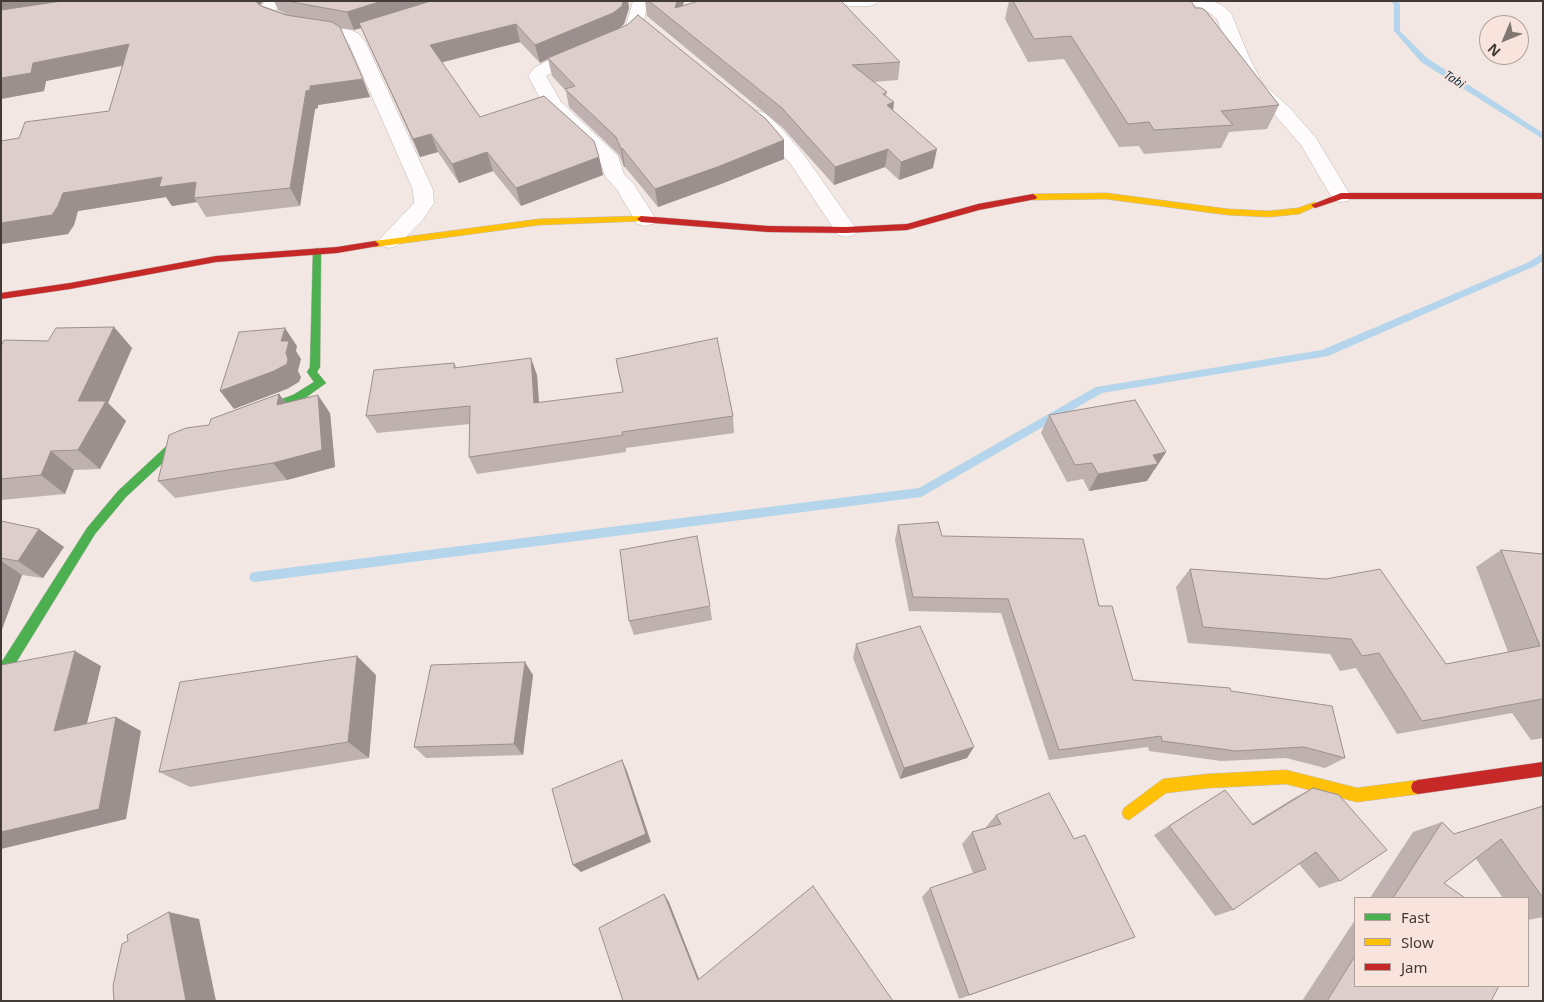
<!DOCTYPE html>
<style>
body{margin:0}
#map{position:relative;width:1544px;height:1002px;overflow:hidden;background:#f2e7e2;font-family:"Noto Sans",sans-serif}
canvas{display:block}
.frame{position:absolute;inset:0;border:2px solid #423a37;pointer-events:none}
.legend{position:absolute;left:1354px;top:897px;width:175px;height:90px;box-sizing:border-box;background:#f8e4dc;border:1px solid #afa09a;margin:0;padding:6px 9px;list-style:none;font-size:15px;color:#423a37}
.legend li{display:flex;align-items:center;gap:10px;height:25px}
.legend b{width:25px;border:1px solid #afa09a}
.north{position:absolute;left:1479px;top:15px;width:50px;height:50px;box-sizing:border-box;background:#f8e4dc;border:1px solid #afa09a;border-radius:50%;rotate:225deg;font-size:14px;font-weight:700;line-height:20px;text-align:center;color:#423a37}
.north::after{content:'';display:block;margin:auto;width:18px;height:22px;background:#807773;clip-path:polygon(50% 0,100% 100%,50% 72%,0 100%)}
</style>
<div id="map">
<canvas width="1544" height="1002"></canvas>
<div class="frame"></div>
<ul class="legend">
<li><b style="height:6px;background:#4caf50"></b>Fast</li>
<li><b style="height:6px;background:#ffc107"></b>Slow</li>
<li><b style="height:6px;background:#c62828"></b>Jam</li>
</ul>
<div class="north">N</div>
</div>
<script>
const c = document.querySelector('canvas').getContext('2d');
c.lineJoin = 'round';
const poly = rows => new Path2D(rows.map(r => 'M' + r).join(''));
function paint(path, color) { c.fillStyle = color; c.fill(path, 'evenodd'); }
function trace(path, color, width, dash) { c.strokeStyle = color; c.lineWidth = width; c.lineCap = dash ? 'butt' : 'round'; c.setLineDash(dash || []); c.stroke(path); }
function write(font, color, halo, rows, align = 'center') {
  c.font = font + ' "Noto Sans",sans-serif'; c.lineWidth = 4.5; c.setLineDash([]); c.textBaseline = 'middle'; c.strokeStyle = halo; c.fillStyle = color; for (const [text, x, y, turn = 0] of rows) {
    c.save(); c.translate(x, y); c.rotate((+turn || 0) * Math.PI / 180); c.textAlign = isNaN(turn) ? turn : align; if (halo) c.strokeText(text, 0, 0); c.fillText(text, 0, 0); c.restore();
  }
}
const stream = poly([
 [1391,1,1398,1,1400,5,1400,31,1427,58,1543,133,1543,139,1421,62,1394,31,1394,5,1391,1],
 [1543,253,1543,261,1535,266,1328,356,1102,393,921,497,255,582,251,581,249,577,251,573,255,572,919,488,1096,387,1322,350,1529,262,1543,253]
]);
const street = poly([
 [265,1,282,1,275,11,282,14,299,22,351,30,359,34,366,43,433,190,434,203,422,221,397,246,389,248,381,246,378,241,414,203,413,190,349,44,340,38,295,31,270,22,258,12,265,1],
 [633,1,649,1,642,27,629,41,546,76,561,102,618,156,624,174,633,183,656,219,653,224,645,226,637,224,618,191,605,176,599,158,562,126,546,109,528,76,534,68,545,62,617,33,626,25,633,1],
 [841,1,878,1,876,4,870,6,849,6,843,4,841,1],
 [1190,1,1212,1,1222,5,1231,13,1249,57,1263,84,1289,107,1316,138,1351,196,1348,201,1341,202,1334,201,1301,145,1275,115,1246,87,1231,57,1217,19,1210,13,1192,4,1190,1],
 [758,111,765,113,781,128,804,155,857,230,854,235,846,237,838,235,790,163,749,117,751,113,758,111]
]);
const fast = poly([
 [317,248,321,251,320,367,317,372,326,383,301,401,250,419,246,418,245,415,246,412,293,395,314,382,307,372,310,367,313,251,317,248],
 [196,431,201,435,200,438,182,445,126,497,95,534,6,679,1,681,1,663,87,528,118,491,174,439,196,431]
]);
const slow = poly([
 [1106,193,1228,209,1269,211,1298,208,1315,202,1319,205,1299,214,1269,217,1228,215,1106,199,1033,200,1029,197,1033,194,1106,193],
 [641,216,645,219,644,221,539,225,375,247,371,244,375,241,539,219,641,216],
 [1286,770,1357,788,1418,780,1423,782,1425,787,1423,792,1418,794,1357,802,1286,784,1208,788,1166,793,1129,820,1124,818,1122,813,1124,808,1163,779,1208,774,1286,770]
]);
const jam = poly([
 [1341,193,1543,193,1543,199,1342,199,1315,208,1311,205,1341,193],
 [1033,194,1037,197,1036,199,979,210,907,230,846,233,768,232,641,222,637,219,641,216,768,226,846,227,907,224,978,204,1033,194],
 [375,241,379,244,378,246,337,253,216,262,70,289,1,299,1,293,70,283,216,256,337,247,375,241],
 [1543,762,1543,776,1418,794,1413,792,1411,787,1413,782,1418,780,1543,762]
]);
const wall = poly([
 [1,1,260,5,289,15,278,10,274,1,628,1,629,8,624,24,620,28,784,140,784,159,721,184,658,207,625,167,624,167,619,155,569,107,566,91,552,76,548,59,540,63,520,42,441,62,480,117,599,157,603,175,521,206,493,171,459,183,438,152,420,157,367,41,361,28,354,30,340,28,370,97,318,105,318,108,315,109,300,206,206,217,197,202,172,206,166,197,78,211,74,225,68,234,1,244,1,141,19,138,109,111,122,66,46,81,44,91,1,99],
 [645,1,684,1,683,6,900,62,898,80,873,82,887,92,886,96,893,110,933,168,899,180,885,167,834,185,782,127,647,16],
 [1009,1,1191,1,1195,8,1279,105,1267,129,1229,132,1221,148,1144,154,1139,146,1119,147,1064,59,1028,62,1005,19],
 [114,327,132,348,108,403,126,421,100,469,74,470,65,494,1,500,1,346,48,341],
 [454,363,457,368,537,375,539,402,733,416,734,433,626,448,626,452,477,474,469,457,470,424,377,433,366,416],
 [279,394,286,403,330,413,335,467,287,480,175,498,158,481,209,425],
 [1049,415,1166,452,1155,469,1154,470,1147,481,1089,491,1083,479,1067,482,1041,433],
 [1,521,39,529,64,547,43,578,22,575,1,632],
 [898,525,942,536,1099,606,1133,680,1231,691,1345,758,1325,768,1286,758,1221,761,1149,751,1148,747,1049,760,1001,613,909,611,895,540],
 [1501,550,1543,554,1543,738,1531,740,1512,713,1397,734,1356,668,1340,671,1330,654,1188,643,1176,587,1190,569,1446,664,1508,652,1476,567],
 [710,606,712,620,634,635,629,621],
 [856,644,967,758,900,779,853,658],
 [376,675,369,758,190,787,159,772],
 [533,675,523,755,426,758,414,747],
 [1313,788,1340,881,1319,888,1299,864,1233,910,1215,916,1154,835,1225,790,1252,824,1294,798],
 [1543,806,1543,917,1528,920,1528,898,1503,898,1476,859,1444,883,1465,898,1370,898,1413,832,1442,822,1454,834],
 [996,815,1074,839,1135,937,959,999,922,897,930,888,973,873,962,844,972,832,986,828,986,827],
 [1355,920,1355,986,1491,1001,1302,1001]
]);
const shadedWall = poly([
 [1,1,89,1,1,16],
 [251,1,263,1,256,12],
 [382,1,457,1,354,30,347,12],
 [623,1,628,1,629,8,624,24,616,31,548,58,548,59,540,63,535,45],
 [677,1,684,1,678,24,675,8],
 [516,24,520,42,436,64,430,45],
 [129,44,140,62,46,81,44,91,1,99,1,78,33,63],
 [363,79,370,97,318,105,318,108,315,109,300,206,290,188,306,91,310,86],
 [894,102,892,121,887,105],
 [431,134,438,152,420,157,413,139],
 [784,140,784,159,721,184,658,207,655,189],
 [622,148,625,167,624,167,621,149],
 [888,149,885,167,834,185,835,167],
 [937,149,933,168,899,180,901,162],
 [487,152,493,171,459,183,452,164],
 [599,157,603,175,521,206,516,188],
 [162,177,196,182,194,198,197,202,172,206,166,197,78,211,74,225,68,234,1,244,1,223,63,193],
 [114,327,132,348,108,403,126,421,100,469,78,450,78,401],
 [285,328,297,346,296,351,301,359,298,371,301,377,299,382,287,389,234,409,220,391,281,341],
 [531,358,537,375,540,419,534,403],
 [279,394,292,412,277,405],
 [318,395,330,413,335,467,287,480,273,463],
 [51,451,74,470,65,494,41,475],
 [1166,452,1155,469,1154,470,1147,481,1089,491,1098,474,1153,455],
 [39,529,64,547,43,578,18,561],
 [1,561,22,575,1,632],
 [75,651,101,666,82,744,54,731],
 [357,656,376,675,369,758,348,742],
 [525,662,533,675,523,755,514,744],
 [116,717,141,731,126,819,1,849,1,832],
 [974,747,967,758,900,779,904,768],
 [622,760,627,771,651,842,581,872,573,865],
 [664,894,669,902,701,984,698,980],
 [169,912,199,919,216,1001,186,1001]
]);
const building = poly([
 [62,1,255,1,261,6,286,15,332,22,340,27,363,79,310,86,310,90,306,91,290,188,194,198,196,182,159,187,162,177,63,193,58,206,52,215,1,223,1,141,19,138,25,122,109,111,129,44,33,63,31,73,1,78,1,10,62,1],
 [289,1,382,1,347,12,292,2,289,1],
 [431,1,623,1,622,6,613,13,535,45,516,24,430,45,480,117,544,96,594,141,599,157,516,188,487,152,452,164,431,134,413,139,359,23,421,4,431,1],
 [649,1,677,1,675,8,699,1,841,1,900,62,852,65,887,92,883,94,894,102,887,105,937,149,901,162,888,149,835,167,782,108,649,1],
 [1013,1,1191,1,1195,8,1201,8,1205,10,1279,105,1221,111,1233,125,1154,130,1149,122,1128,124,1071,36,1034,39,1013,1],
 [638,15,766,119,784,140,720,166,655,189,622,148,621,149,616,137,565,89,575,86,548,58,627,25,638,15],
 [114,327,78,401,106,401,78,450,51,451,41,475,1,479,1,346,4,340,48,341,56,328,114,327],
 [285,328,281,341,289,341,286,353,288,359,287,364,274,371,220,391,239,332,285,328],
 [717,338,733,416,622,432,623,435,469,457,470,406,366,416,374,370,454,363,454,368,531,358,534,403,623,392,616,359,717,338],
 [279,394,277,405,318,395,322,450,273,463,158,481,169,435,186,428,209,425,211,419,279,394],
 [1135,400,1166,452,1153,455,1158,464,1098,474,1092,463,1075,465,1049,415,1135,400],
 [1,521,39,529,18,561,1,558,1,521],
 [938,522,942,536,1083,539,1099,606,1112,606,1133,680,1230,688,1231,691,1332,706,1345,758,1304,747,1236,751,1162,741,1161,736,1059,750,1008,599,913,597,898,525,938,522],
 [697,536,710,606,629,621,620,550,697,536],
 [1501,550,1543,554,1543,700,1542,699,1422,721,1379,653,1362,656,1351,639,1203,627,1190,569,1326,579,1380,569,1446,664,1540,646,1501,550],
 [920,626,974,747,904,768,856,644,920,626],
 [75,651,54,731,116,717,99,809,1,832,1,665,75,651],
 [357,656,348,742,159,772,180,682,357,656],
 [525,662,514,744,414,747,431,665,525,662],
 [622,760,646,834,573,865,552,789,622,760],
 [1313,788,1339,795,1387,850,1340,881,1316,852,1233,910,1169,826,1225,790,1253,825,1313,788],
 [1049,793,1074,839,1085,835,1135,937,969,995,930,888,986,869,972,832,1001,824,996,815,1049,793],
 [1543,806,1543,898,1501,839,1444,883,1465,898,1393,898,1442,822,1454,834,1543,806],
 [813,886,893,1001,623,1001,599,928,664,894,698,980,813,886],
 [169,912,186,1001,114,1001,113,986,122,944,128,941,127,935,169,912],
 [1355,956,1355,986,1499,986,1491,1001,1327,1001,1355,956]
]);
const farWaternames = [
 ["Tabi",1454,80,33]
];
paint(stream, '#b4d5ec');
trace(street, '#c0b7b3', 1);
trace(fast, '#c0b7b3', 1);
trace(slow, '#c0b7b3', 1);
trace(jam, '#c0b7b3', 1);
paint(street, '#fdfbfb');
paint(fast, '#4caf50');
paint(slow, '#ffc107');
paint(jam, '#c62828');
paint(wall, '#bfb1af');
paint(shadedWall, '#9b908e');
paint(building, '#dececb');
trace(building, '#9b908e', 1);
write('italic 12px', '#063149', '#f8e4dc', farWaternames);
</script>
